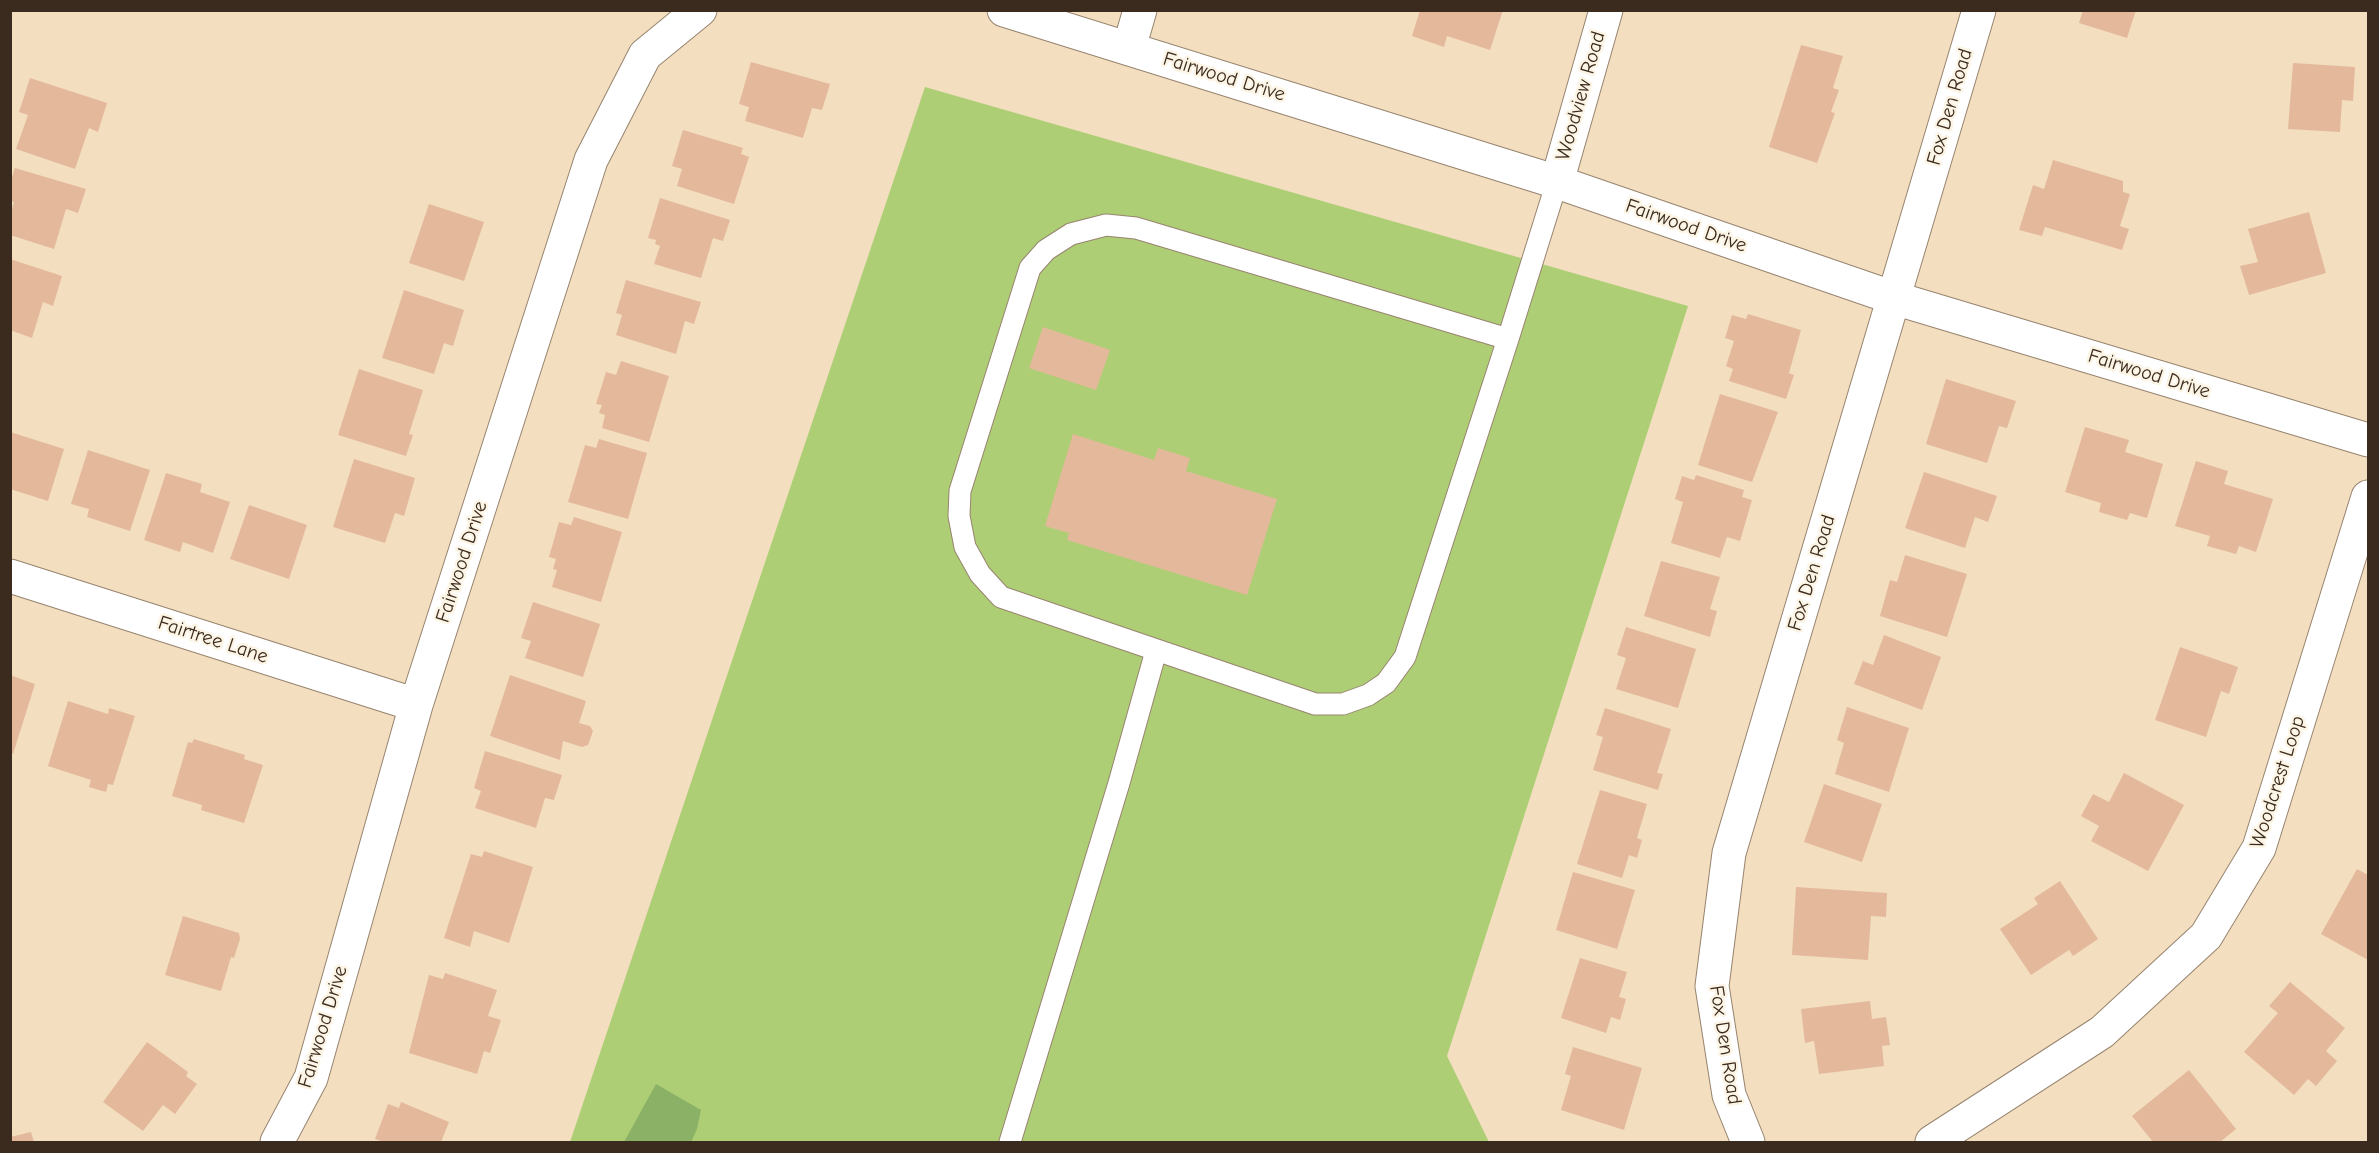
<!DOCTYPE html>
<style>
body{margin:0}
#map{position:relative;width:2379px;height:1153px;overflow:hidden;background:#f3dec0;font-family:"Comic Neue",sans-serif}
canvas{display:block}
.frame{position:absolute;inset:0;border:12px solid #3b2a1e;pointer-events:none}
</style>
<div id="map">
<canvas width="2379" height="1153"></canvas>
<div class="frame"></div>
</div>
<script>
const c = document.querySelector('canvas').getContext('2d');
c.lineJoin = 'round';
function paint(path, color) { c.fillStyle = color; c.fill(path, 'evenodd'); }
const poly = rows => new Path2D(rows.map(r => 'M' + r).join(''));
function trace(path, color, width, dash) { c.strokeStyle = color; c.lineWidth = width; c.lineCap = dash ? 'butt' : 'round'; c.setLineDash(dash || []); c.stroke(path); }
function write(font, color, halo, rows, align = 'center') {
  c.font = font + ' "Comic Neue",sans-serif'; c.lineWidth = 5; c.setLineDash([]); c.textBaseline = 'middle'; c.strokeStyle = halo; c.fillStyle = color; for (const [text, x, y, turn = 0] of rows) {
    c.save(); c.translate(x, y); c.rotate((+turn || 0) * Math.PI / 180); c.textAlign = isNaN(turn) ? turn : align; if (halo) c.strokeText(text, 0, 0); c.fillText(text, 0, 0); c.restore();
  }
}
const green = poly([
 [925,87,1688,306,1447,1056,1489,1142,570,1142]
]);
const forest = poly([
 [656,1084,701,1110,697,1129,691,1142,624,1142]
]);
const building = poly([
 [1420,10,1503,10,1490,50,1447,36,1444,47,1412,36],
 [2083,10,2136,10,2127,38,2079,23],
 [1801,45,1843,56,1833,88,1839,90,1831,112,1835,113,1817,163,1769,147],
 [751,62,830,84,822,110,812,108,803,138,745,121,749,107,739,104],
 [2293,63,2355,67,2353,101,2342,100,2340,132,2288,129],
 [30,78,107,103,98,132,89,128,75,169,16,149,28,115,19,112],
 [683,130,743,148,741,154,749,157,734,204,677,186,682,169,672,166],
 [2053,160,2123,181,2123,192,2130,194,2120,226,2129,229,2122,250,2045,227,2042,236,2019,230,2033,185,2044,189],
 [15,168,86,189,78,213,66,209,54,249,10,235,10,215,14,202,10,201,10,183],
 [660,198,730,220,723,241,713,238,701,278,654,264,660,246,655,244,656,240,648,238],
 [429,204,484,222,464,281,409,263],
 [2309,212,2326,273,2249,295,2240,266,2258,262,2248,229],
 [10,259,62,276,53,306,43,302,32,338,10,330],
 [626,280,701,302,694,324,685,321,676,354,616,335,622,315,616,313],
 [404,290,464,310,453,346,444,343,434,374,382,358],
 [1748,314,1801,330,1789,373,1794,375,1786,399,1729,381,1733,369,1726,366,1734,341,1725,338,1732,315,1746,319],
 [1043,327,1110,350,1096,390,1029,368],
 [621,361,669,376,649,442,602,428,605,415,599,413,602,405,596,404,606,372,616,375],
 [359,369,423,390,409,434,413,435,406,456,338,435],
 [1946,379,2016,401,2007,428,1999,426,1987,463,1926,444],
 [1720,394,1778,412,1752,482,1698,465],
 [2085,427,2129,440,2125,452,2163,464,2147,518,2130,513,2127,520,2099,512,2101,503,2065,492],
 [10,432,64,449,48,501,10,489],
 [1073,434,1154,460,1158,448,1190,458,1186,471,1277,499,1247,595,1067,540,1069,533,1045,526],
 [599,439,647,453,628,519,568,502,585,445,596,448],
 [88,450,150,470,130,531,87,517,89,509,71,504],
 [354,459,415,478,404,516,395,513,385,543,333,527],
 [2196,461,2228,471,2224,484,2273,499,2256,552,2239,546,2236,554,2207,546,2210,536,2175,526],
 [1924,472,1997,496,1988,522,1975,517,1965,548,1905,528],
 [166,473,202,484,200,492,230,502,213,553,183,542,180,552,144,540],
 [1696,475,1744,490,1742,497,1752,500,1740,541,1727,537,1720,558,1671,543,1683,502,1675,499,1682,476,1694,480],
 [249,505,307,525,289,579,230,559],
 [574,517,622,532,601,602,552,587,557,570,553,569,556,559,549,557,559,522,571,525],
 [1905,555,1967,574,1947,637,1880,616,1890,580,1897,582],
 [1661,561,1720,577,1710,609,1717,611,1710,637,1644,616],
 [533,602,600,624,583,677,525,658,531,641,521,638],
 [1626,627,1696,649,1678,708,1616,689,1626,658,1617,655],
 [1884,635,1941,657,1922,710,1854,684,1863,661,1873,665],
 [2180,647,2238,667,2229,694,2221,691,2206,737,2155,720],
 [10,675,35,684,13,754,10,753],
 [510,675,586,701,579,723,590,726,593,731,588,745,582,747,563,741,560,760,490,736],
 [68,701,108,714,109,708,135,716,113,785,108,784,106,792,89,787,91,780,48,766],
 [1847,707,1909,728,1889,792,1835,774,1844,743,1837,740],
 [1605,708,1671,729,1657,773,1663,774,1658,790,1593,770,1603,737,1596,735],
 [194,739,245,755,244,759,263,765,244,823,201,810,202,805,172,796,188,742,192,743],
 [485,751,562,775,554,800,545,798,536,828,475,808,481,791,474,788],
 [2124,773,2184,805,2148,871,2091,841,2099,826,2081,816,2093,794,2109,802],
 [1824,784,1882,804,1862,862,1804,842],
 [1600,790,1647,804,1637,838,1642,840,1637,858,1629,855,1622,878,1577,864],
 [484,851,533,867,509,943,474,931,470,947,444,938,471,854,482,857],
 [2357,869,2368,875,2368,960,2321,934],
 [1573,872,1635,890,1617,949,1556,930],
 [2060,881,2098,939,2073,956,2069,950,2031,975,2000,929,2038,904,2034,898],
 [1796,887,1887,893,1886,917,1871,916,1868,960,1792,955],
 [183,916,239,933,240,939,234,958,231,957,221,991,165,975],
 [1580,958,1627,972,1619,997,1626,999,1620,1020,1611,1017,1606,1033,1561,1018],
 [445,973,497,990,488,1016,501,1020,490,1053,484,1051,477,1074,409,1053,429,975,443,979],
 [2290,982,2345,1028,2326,1051,2337,1061,2316,1086,2308,1079,2294,1095,2244,1052,2278,1013,2269,1006],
 [1870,1001,1872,1019,1886,1017,1890,1045,1882,1046,1884,1066,1819,1074,1814,1041,1805,1043,1801,1009],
 [147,1042,188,1072,186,1076,197,1084,175,1114,163,1105,143,1131,103,1102],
 [1573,1047,1642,1068,1624,1130,1561,1110,1571,1076,1565,1074],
 [2189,1070,2236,1129,2220,1142,2153,1142,2132,1116],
 [401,1102,449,1122,441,1142,384,1142,375,1139,388,1104,399,1108],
 [31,1132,34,1142,10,1142,10,1137]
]);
const service = poly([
 [1508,339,1136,228,1106,225,1071,234,1046,250,1030,268,960,491,959,516,965,547,980,574,1001,597,1315,704,1343,704,1368,695,1386,683,1405,657,1508,339,1557,182],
 [1010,1142,1119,783,1156,651]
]);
const minor = poly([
 [1004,10,1557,182,1894,298,2368,440],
 [1129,48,1140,10],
 [1557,182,1606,10],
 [10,576,416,705],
 [277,1142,311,1078,416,705,591,160,645,55,700,10],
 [1748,1142,1729,1095,1712,986,1729,853,1979,10],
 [1932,1142,2102,1032,2206,936,2259,848,2368,497]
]);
const streetNames = [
 ["Fairwood Drive",1224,77,17],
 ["Woodview Road",1581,96,-74],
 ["Fox Den Road",1950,107,-74],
 ["Fairwood Drive",1686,226,19],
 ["Fairwood Drive",2149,374,17],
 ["Fairwood Drive",462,562,-72],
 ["Fox Den Road",1812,573,-73],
 ["Fairtree Lane",213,640,18],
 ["Woodcrest Loop",2278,782,-72],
 ["Fairwood Drive",323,1027,-73],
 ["Fox Den Road",1725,1045,81]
];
paint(green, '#aece75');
paint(forest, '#8ab166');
paint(building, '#e4b99b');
trace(service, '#97846f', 23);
trace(minor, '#97846f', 35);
trace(service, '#fff', 21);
trace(minor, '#fff', 33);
write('20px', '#3b2a1e', '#fcf5e5', streetNames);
</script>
